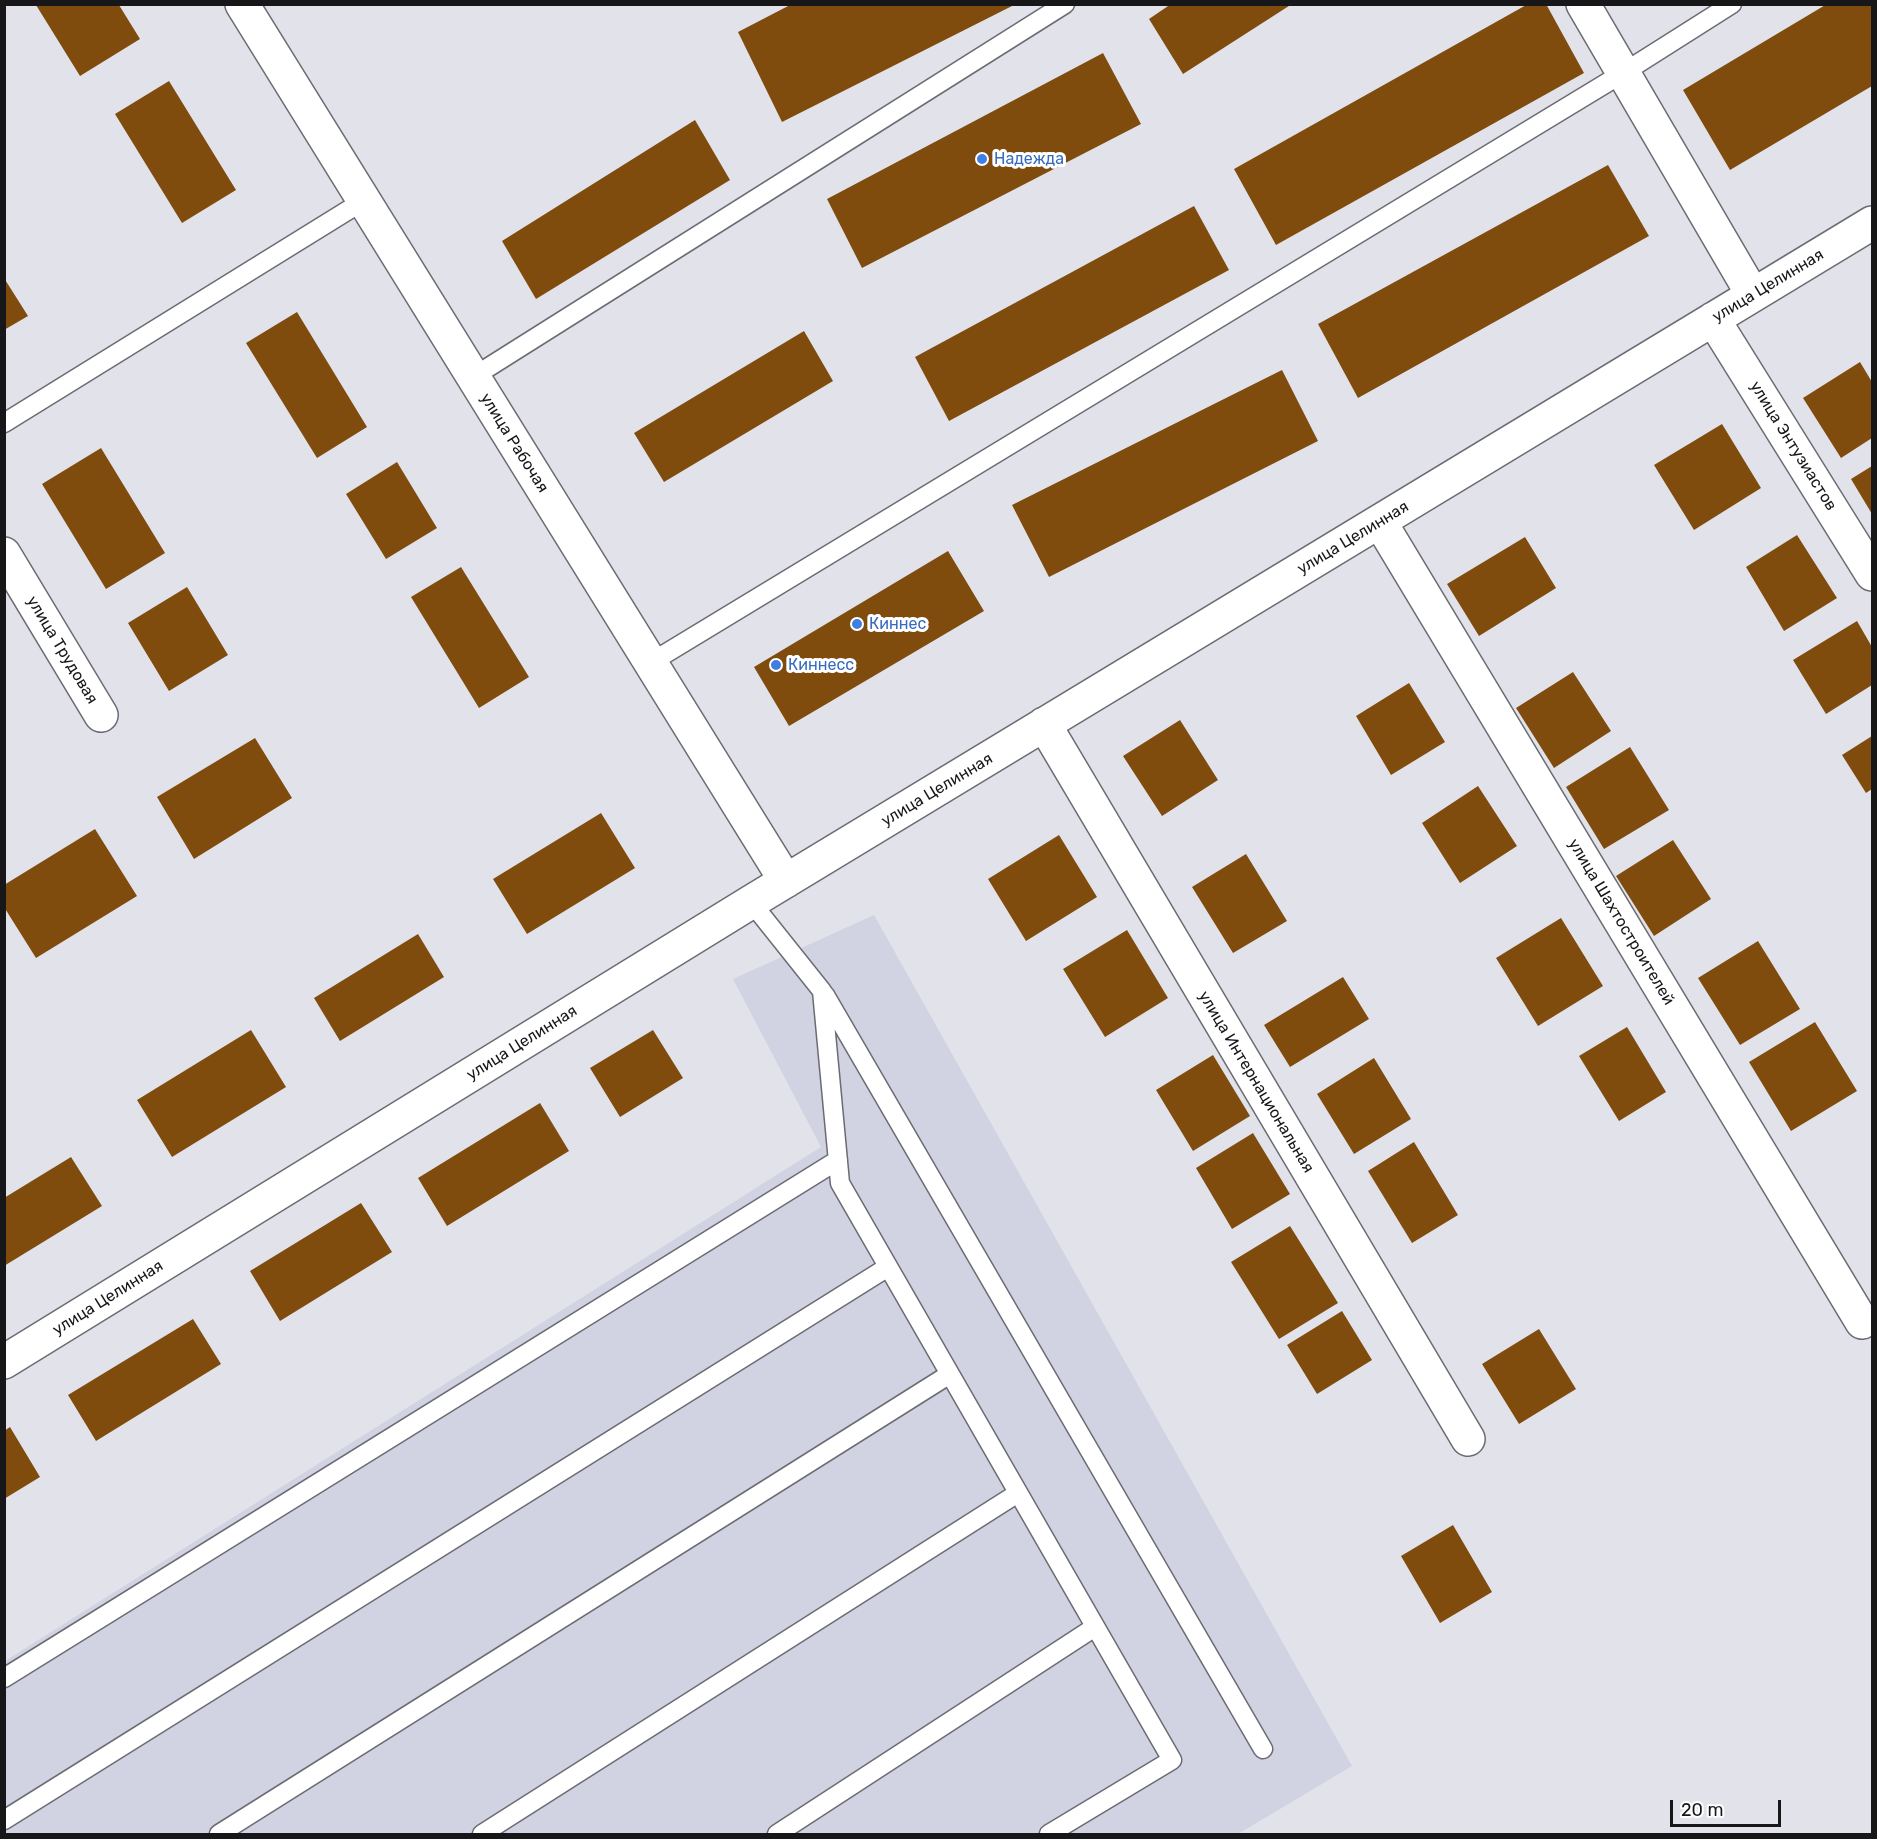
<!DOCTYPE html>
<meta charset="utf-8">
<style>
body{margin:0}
#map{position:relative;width:1877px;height:1839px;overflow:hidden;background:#e2e2eb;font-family:Rubik,sans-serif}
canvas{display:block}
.frame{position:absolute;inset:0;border:6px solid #17171a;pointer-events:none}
.scale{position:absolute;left:1670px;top:1800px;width:111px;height:27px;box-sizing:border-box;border:3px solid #17171a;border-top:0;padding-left:8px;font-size:18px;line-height:21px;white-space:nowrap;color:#17171a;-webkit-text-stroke:4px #fff;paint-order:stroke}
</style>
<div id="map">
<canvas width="1877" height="1839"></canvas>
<div class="frame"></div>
<div class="scale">20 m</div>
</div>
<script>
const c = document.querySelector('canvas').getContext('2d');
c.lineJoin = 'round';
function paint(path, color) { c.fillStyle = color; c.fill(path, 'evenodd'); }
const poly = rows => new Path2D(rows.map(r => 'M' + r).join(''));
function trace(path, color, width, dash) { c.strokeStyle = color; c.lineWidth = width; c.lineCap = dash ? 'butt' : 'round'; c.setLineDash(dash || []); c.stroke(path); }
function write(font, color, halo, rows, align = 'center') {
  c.font = font + ' Rubik,sans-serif'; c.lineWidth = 6; c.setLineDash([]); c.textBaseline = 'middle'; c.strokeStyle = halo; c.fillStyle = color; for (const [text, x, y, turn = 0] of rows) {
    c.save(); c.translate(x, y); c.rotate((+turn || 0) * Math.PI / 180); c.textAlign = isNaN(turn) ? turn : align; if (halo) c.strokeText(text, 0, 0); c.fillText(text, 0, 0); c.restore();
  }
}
const built = poly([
 [874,915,1352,1766,1238,1834,5,1834,5,1661,821,1147,733,979]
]);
const building = poly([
 [792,4,1016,4,782,122,738,32],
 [1171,4,1292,4,1183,74,1149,19],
 [1528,4,1546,4,1584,73,1276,245,1234,169],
 [1827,4,1872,4,1872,86,1730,170,1683,90],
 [36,5,119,5,140,39,80,76],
 [1103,53,1141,124,862,268,827,199],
 [169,81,236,190,182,223,115,114],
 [695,120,730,180,536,299,502,241],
 [1608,165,1649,236,1358,398,1318,324],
 [1194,206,1229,270,949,421,915,357],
 [4,278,28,316,4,330],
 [297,312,367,427,317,458,246,343],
 [804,331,833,381,664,482,634,433],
 [1860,362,1872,382,1872,438,1841,458,1803,398],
 [1282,370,1318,441,1049,577,1012,505],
 [1722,424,1761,488,1694,530,1654,465],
 [101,448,165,553,106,589,42,484],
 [397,462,437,528,386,559,346,494],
 [1872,466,1872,514,1851,479],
 [1797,535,1837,598,1784,631,1746,567],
 [1525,537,1556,588,1479,636,1447,584],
 [948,551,984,611,789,726,754,667],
 [461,567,529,677,479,708,411,597],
 [187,587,228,655,169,691,128,623],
 [1857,621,1872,647,1872,685,1826,714,1793,660],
 [1573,672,1611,731,1554,768,1516,708],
 [1409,683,1445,742,1391,775,1356,716],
 [1180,720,1218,780,1162,816,1123,756],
 [1872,736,1872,789,1866,793,1842,755],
 [255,738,292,798,194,859,157,797],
 [1630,747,1669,810,1604,849,1566,787],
 [1478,786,1517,846,1460,883,1422,823],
 [601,813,635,868,527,934,493,879],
 [95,829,137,896,36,958,4,907,4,885],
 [1059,835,1097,897,1026,941,988,879],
 [1673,840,1711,899,1654,936,1616,876],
 [1246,854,1287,921,1233,953,1192,887],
 [1561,918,1603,986,1538,1026,1496,958],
 [1127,930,1168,998,1105,1037,1063,969],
 [418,934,444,977,340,1041,314,998],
 [1758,941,1800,1009,1740,1045,1698,978],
 [1343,977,1369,1019,1290,1067,1264,1025],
 [1815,1022,1857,1091,1791,1131,1749,1062],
 [1627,1027,1666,1092,1619,1121,1579,1056],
 [251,1030,286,1087,172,1157,137,1100],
 [653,1030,683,1078,620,1117,590,1068],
 [1213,1055,1250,1116,1193,1151,1156,1090],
 [1374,1058,1411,1119,1354,1154,1317,1094],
 [540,1103,569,1151,447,1226,418,1178],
 [1253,1133,1290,1194,1232,1229,1196,1168],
 [1414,1142,1458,1215,1412,1243,1368,1171],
 [71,1157,102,1206,4,1266,4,1198],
 [361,1203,392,1252,280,1321,250,1271],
 [1290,1226,1338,1303,1279,1339,1231,1262],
 [1342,1311,1372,1360,1317,1394,1287,1345],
 [193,1319,221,1364,96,1441,68,1395],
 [1539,1329,1576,1389,1519,1424,1482,1364],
 [10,1427,40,1477,4,1499,4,1431],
 [1453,1525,1492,1592,1440,1623,1401,1556]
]);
const service = poly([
 [473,377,1065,4],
 [4,423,363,201],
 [650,663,1623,73,1732,4],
 [751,902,822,991,840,1183,1172,1760,1049,1834],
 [825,995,1263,1749],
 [4,1678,838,1160],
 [4,1820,888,1267],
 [219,1834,950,1374],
 [482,1834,1018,1493],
 [777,1834,1095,1627]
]);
const minor = poly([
 [242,4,786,881],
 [1583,4,1753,295],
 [1713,319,1872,574],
 [1380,522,1862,1322],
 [4,554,101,715],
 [1044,724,1468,1439],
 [4,1362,751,902,1872,223]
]);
const markers = [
 [982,159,6,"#3f7fe0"],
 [857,624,6,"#3f7fe0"],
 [776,665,6,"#3f7fe0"]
];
const shopNames = [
 ["Надежда",994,159],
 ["Киннес",869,624],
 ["Киннесс",788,665]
];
const streetNames = [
 ["улица Целинная",1768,286,-31],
 ["улица Рабочая",514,443,58],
 ["улица Энтузиастов",1793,446,58],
 ["улица Целинная",1353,538,-31],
 ["улица Трудовая",62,650,59],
 ["улица Целинная",937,790,-31],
 ["улица Шахтостроителей",1621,922,59],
 ["улица Целинная",522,1043,-32],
 ["улица Интернациональная",1256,1082,59],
 ["улица Целинная",108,1298,-32]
];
paint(built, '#d2d3e2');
paint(building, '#7f4c0e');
trace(service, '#6b6c73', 21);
trace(minor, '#6b6c73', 36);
trace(service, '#fff', 18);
trace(minor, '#fff', 33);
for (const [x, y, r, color] of markers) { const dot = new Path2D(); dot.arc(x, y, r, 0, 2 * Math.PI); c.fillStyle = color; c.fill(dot); trace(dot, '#fff', 2); }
write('16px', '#366cbe', '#fff', shopNames, 'left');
write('16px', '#17171a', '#fff', streetNames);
</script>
